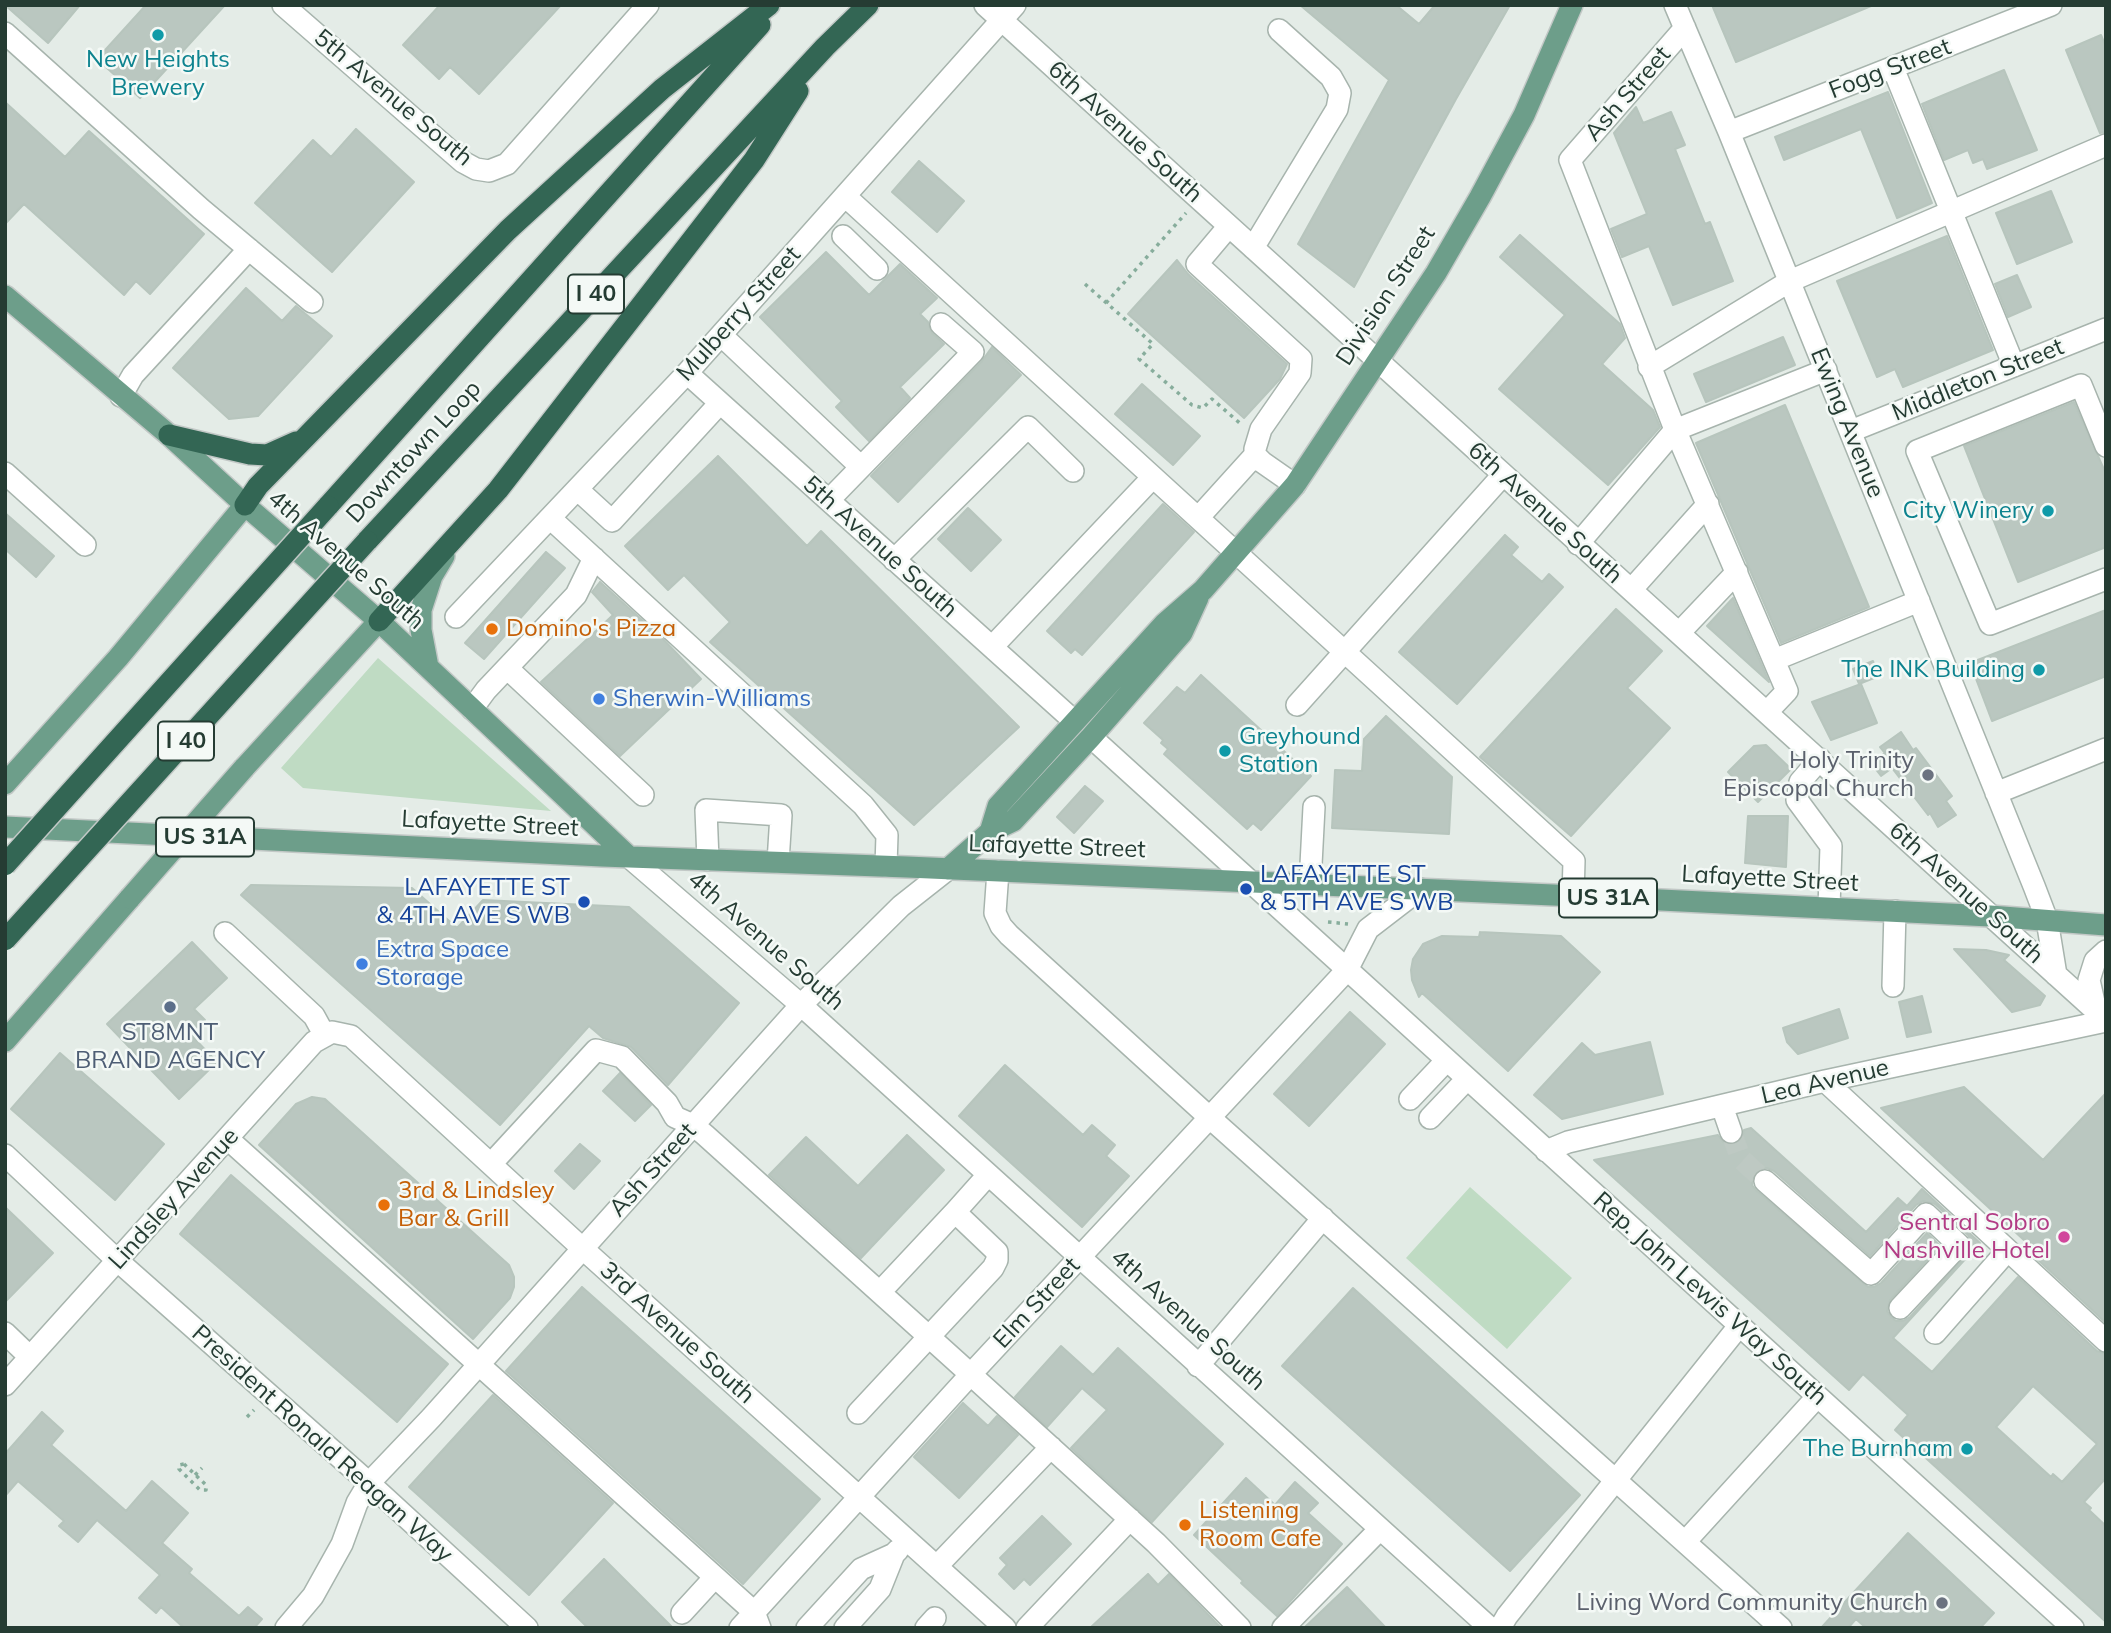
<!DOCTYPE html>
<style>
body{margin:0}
#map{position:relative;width:2111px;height:1633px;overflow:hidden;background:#e4ece7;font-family:Mulish,sans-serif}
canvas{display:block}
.frame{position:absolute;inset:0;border:7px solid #253c33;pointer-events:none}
</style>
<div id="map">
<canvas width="2111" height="1633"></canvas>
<div class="frame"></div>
</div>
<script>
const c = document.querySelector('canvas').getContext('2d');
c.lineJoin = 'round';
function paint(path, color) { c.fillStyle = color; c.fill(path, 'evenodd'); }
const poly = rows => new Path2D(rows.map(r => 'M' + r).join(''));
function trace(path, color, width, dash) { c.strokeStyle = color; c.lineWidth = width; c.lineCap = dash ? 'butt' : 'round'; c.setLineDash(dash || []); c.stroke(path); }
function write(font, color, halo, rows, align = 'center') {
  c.font = font + ' Mulish,sans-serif'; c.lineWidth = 5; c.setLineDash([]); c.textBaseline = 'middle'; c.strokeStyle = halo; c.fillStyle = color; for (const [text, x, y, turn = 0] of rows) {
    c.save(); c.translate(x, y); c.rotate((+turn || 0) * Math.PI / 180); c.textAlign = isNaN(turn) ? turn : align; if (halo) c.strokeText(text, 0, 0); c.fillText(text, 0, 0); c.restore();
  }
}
const green = poly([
 [378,658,551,811,303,788,281,768],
 [1470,1187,1572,1278,1507,1349,1406,1258]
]);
const building = poly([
 [5,5,80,5,48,43,5,5],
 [146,5,225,5,140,98,97,59,146,5],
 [440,5,561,5,479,94,450,67,439,79,403,45,440,5],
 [1300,5,1396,5,1419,24,1435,5,1510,5,1456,99,1354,287,1298,244,1389,80,1300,5],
 [1712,5,1871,5,1871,6,1736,62,1712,5],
 [2101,35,2106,47,2106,132,2100,133,2066,50,2101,35],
 [2004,70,2037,150,1987,169,1983,159,1973,163,1968,150,1944,160,1922,104,2004,70],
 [1888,92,1932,203,1897,218,1861,129,1784,160,1775,137,1888,92],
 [5,102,65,157,89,131,204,234,150,294,136,281,124,295,24,204,5,224,5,102],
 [1636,107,1643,123,1671,112,1685,145,1675,149,1705,224,1710,222,1733,281,1673,305,1649,246,1622,257,1611,229,1647,214,1614,133,1636,107],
 [356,129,414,182,332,272,255,203,313,140,331,157,356,129],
 [919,161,964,201,937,232,892,192,919,161],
 [2051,191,2072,242,2017,264,1996,213,2051,191],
 [1520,235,1620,324,1625,338,1602,364,1653,410,1660,427,1608,485,1499,389,1565,315,1500,257,1520,235],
 [1947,236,1993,350,1903,387,1895,369,1877,377,1837,281,1947,236],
 [826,252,869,295,900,264,937,298,920,314,928,322,932,333,944,344,900,387,910,398,869,441,836,407,842,401,760,317,826,252],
 [1177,260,1188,274,1287,364,1280,379,1244,418,1128,314,1177,260],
 [2017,275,2031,307,2008,317,1995,284,2017,275],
 [246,288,282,321,296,306,332,336,258,416,229,419,173,368,246,288],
 [1783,337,1795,365,1706,402,1694,374,1783,337],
 [992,347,1021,375,898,502,871,476,982,361,992,347],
 [1142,384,1200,436,1173,465,1115,414,1142,384],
 [2074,402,2106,474,2106,547,2018,582,1964,446,2074,402],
 [1785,405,1869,607,1781,643,1696,443,1785,405],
 [718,456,807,546,821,531,1019,727,914,825,710,642,730,622,684,575,668,590,625,546,718,456],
 [1163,504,1194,532,1082,655,1075,649,1071,653,1047,631,1163,504],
 [968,508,1001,540,971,571,938,539,968,508],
 [5,513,54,556,36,577,5,549,5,513],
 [1505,535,1518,547,1511,555,1542,582,1549,574,1563,587,1457,704,1399,652,1505,535],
 [546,552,565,568,484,659,465,643,546,552],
 [600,582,664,640,701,679,620,756,541,682,613,615,592,592,600,582],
 [1733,598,1769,682,1707,626,1733,598],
 [1616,609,1662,651,1627,688,1670,728,1571,836,1480,757,1616,609],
 [2106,610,2106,676,1992,721,1970,663,2106,610],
 [1873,661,1879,676,1859,684,1853,669,1873,661],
 [1201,675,1311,776,1261,830,1253,823,1247,829,1164,754,1168,749,1161,743,1163,740,1144,723,1177,687,1185,693,1201,675],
 [1861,684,1877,723,1831,740,1812,702,1861,684],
 [1386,716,1452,777,1449,834,1332,828,1335,770,1362,771,1364,739,1386,716],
 [1901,732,1913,750,1916,748,1952,796,1946,801,1956,815,1938,827,1930,813,1928,815,1892,768,1881,776,1871,763,1885,753,1880,747,1901,732],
 [1766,745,1791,769,1758,802,1728,772,1754,746,1766,745],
 [1085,786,1103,801,1074,833,1057,817,1085,786],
 [1748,816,1788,816,1786,867,1745,863,1748,816],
 [251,885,412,888,457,928,483,900,629,907,739,1003,668,1085,631,1047,603,1038,589,1026,500,1125,241,895,251,885],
 [1480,932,1561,936,1600,972,1508,1071,1422,993,1419,997,1412,980,1411,970,1413,959,1423,944,1442,936,1479,937,1480,932],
 [192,942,227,978,194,1009,205,1020,190,1034,217,1062,179,1099,107,1024,192,942],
 [1954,949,1986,950,2009,955,2004,960,2045,996,2040,1005,2012,1012,1954,949],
 [1922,996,1931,1032,1907,1037,1899,1002,1922,996],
 [1839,1009,1848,1038,1798,1054,1787,1042,1783,1028,1839,1009],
 [1350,1012,1385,1044,1309,1126,1274,1094,1350,1012],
 [1650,1042,1663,1094,1562,1119,1534,1095,1582,1043,1595,1055,1650,1042],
 [60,1053,164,1144,115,1200,11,1109,60,1053],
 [1005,1065,1083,1135,1092,1125,1115,1145,1106,1156,1129,1176,1082,1227,959,1116,1005,1065],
 [620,1073,651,1105,635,1121,603,1091,620,1073],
 [1964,1087,2043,1160,2106,1093,2106,1323,2036,1258,2039,1254,1881,1108,1964,1087],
 [312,1097,325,1099,509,1265,514,1277,514,1287,510,1298,473,1339,259,1145,296,1104,312,1097],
 [1751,1128,1866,1232,1898,1198,1907,1206,1922,1189,1980,1243,1893,1338,1932,1372,2018,1277,2097,1351,2106,1354,2106,1478,2084,1502,2091,1508,2089,1510,2106,1526,2106,1622,1895,1430,1908,1415,1863,1374,1849,1390,1594,1160,1718,1135,1723,1142,1735,1145,1741,1140,1744,1130,1751,1128],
 [1767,1168,1774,1171,1870,1256,1916,1205,1923,1201,1935,1204,1968,1235,1972,1242,1972,1249,1910,1317,1903,1321,1896,1321,1891,1317,1887,1311,1890,1300,1940,1246,1927,1233,1881,1283,1874,1287,1868,1287,1756,1190,1752,1185,1752,1178,1760,1169,1767,1168],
 [2033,1386,2097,1444,2062,1482,2053,1474,2051,1477,1996,1427,2033,1386],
 [907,1135,944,1170,861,1258,769,1175,806,1137,858,1186,907,1135],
 [580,1144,600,1161,574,1189,555,1171,580,1144],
 [231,1175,448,1364,397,1422,180,1234,231,1175],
 [5,1207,53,1253,5,1302,5,1207],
 [582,1287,820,1499,743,1584,506,1371,582,1287],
 [1353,1288,1580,1495,1510,1571,1282,1366,1353,1288],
 [1061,1346,1093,1375,1118,1348,1223,1444,1152,1522,1071,1448,1107,1410,1082,1388,1047,1427,1015,1397,1061,1346],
 [493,1395,613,1503,529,1595,409,1487,493,1395],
 [963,1403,988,1426,997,1416,1018,1435,959,1498,914,1457,963,1403],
 [42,1412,63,1431,51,1445,126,1511,152,1481,188,1513,162,1543,192,1569,189,1573,239,1616,248,1607,262,1619,254,1628,184,1628,161,1607,156,1613,139,1598,160,1575,97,1520,78,1542,59,1526,64,1521,18,1481,5,1496,5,1454,42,1412],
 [1246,1478,1275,1505,1295,1482,1318,1503,1308,1513,1342,1544,1277,1616,1241,1583,1243,1581,1194,1535,1246,1478],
 [1042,1516,1071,1544,1030,1585,1024,1579,1014,1589,999,1574,1007,1565,1000,1558,1042,1516],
 [1908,1533,1994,1613,1980,1628,1866,1628,1856,1619,1848,1628,1821,1628,1908,1533],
 [604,1559,673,1628,588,1628,562,1602,604,1559],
 [1148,1574,1158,1585,1169,1574,1221,1628,1090,1628,1148,1574],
 [1347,1587,1386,1628,1304,1628,1347,1587]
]);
const minorTunnel = poly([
 [1731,1132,1741,1159,1765,1181]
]);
const path = poly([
 [1085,284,1153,344,1139,359,1192,405,1203,408,1212,399,1242,425],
 [1106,303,1186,213],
 [1328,922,1348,924],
 [247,1417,254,1410],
 [184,1464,206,1485,206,1490,200,1490,179,1469,179,1465,184,1464],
 [195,1475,202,1468]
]);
const minor = poly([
 [283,5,463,162,476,169,489,171,507,164,648,5],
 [985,5,2106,1020],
 [1675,5,1729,132,2034,886,2047,920,2056,975],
 [1685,28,1570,160,1674,427,1787,691,1767,712],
 [5,33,201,209,312,302],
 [1893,68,2014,366],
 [1729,132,2051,5],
 [845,196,1574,861,1573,896],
 [1229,226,1197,264,1301,359,1300,373,1261,429,1255,449,1255,455,1262,462,1295,485],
 [843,236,877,269],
 [1253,248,1337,109,1340,93,1331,77,1279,30],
 [721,335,861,467],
 [1649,367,1790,281,2106,145],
 [687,373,1074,721],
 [121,396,133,375,249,249],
 [1851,431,2106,329],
 [2106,446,2081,385,1917,451,1990,624,2106,579],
 [5,473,85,545],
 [577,489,612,521,720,403],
 [829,500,973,352,941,324],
 [550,518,863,805,887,835,886,866],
 [1198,518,1255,455],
 [1578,544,1675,430,1826,370],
 [894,560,1028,427,1073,471],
 [1631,590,1708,504],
 [456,617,687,373,1015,5],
 [1679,633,1737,572],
 [992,647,1153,477],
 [1774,660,1919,601],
 [507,668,643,795],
 [1297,705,1503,475],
 [472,709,486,690,576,595,594,558],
 [1091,737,2073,1628],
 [1820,759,1800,782,1797,800,1831,846,1829,908],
 [1996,793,2106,749],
 [629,857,801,1005,1490,1628],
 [708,860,706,810,781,815,778,862],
 [998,871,995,913,1001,926,1009,935,1209,1117,1781,1628],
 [1310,884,1314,807],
 [225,933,314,1016,325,1036],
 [1893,986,1895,911],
 [2096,1011,2089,980,2095,961,2106,951],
 [1825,1081,2106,1341],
 [1410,1099,1447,1060],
 [1722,1106,1731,1132],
 [1430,1118,1467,1079],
 [228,1139,754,1612,760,1628],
 [1546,1151,1568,1142,1825,1081,2106,1021],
 [5,1155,118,1261,369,1483,527,1628],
 [491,1164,596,1050,622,1057,667,1103,675,1117,693,1125,705,1135,957,1362,1156,1543,1240,1628],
 [1765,1181,1871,1274,1926,1214,1959,1245,1900,1308],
 [955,1212,988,1175],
 [5,1333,30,1357],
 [1935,1333,2007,1251],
 [1198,1366,1323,1218],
 [5,1385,314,1042,332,1032,351,1036,582,1248,1005,1628],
 [858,1413,993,1268,997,1260,997,1252,955,1212,880,1292],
 [1685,1542,1817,1397],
 [937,1566,1051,1447],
 [682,1613,715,1577],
 [286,1628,313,1596,342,1544,357,1503,369,1483,431,1418,801,1005,901,906,948,869],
 [740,1628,971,1374,1347,970,1368,929,1420,889],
 [807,1628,861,1569,894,1554],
 [845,1628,880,1589,894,1554,898,1550],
 [926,1628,935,1618],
 [1027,1628,1130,1519],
 [1283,1628,1380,1529],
 [1500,1628,1507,1616,1739,1326]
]);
const major = poly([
 [5,296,169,435,245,505,379,621,629,857],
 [428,667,421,630,421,610,432,576,444,556],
 [244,768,379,621],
 [5,784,118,658,245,505],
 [5,827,602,856,907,867,1599,897,1990,916,2106,925],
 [990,832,998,806,1164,624,1203,590,1295,485,1436,273,1480,197,1524,115,1572,5],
 [948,869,990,832,1013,821,1091,737,1182,633,1198,598],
 [5,1041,130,898]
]);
const highway = poly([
 [169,435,250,454,267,455,296,442],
 [245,505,258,486,508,230,662,89,769,5],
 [328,506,760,25],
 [367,541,825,47,868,5],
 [379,621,498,490,754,160,798,91]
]);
const majorBridge = poly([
 [130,898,244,768]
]);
const highwayBridge = poly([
 [5,865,328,506],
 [5,940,367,541]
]);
const markers = [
 [158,35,7,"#0f9aa8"],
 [2048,511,7,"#0f9aa8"],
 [492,629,7,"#e8710a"],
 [2039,670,7,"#0f9aa8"],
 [599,699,7,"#3f7fe0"],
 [1225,751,7,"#0f9aa8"],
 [1928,775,7,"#6b7280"],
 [1246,889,7,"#1a4fb4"],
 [584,902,7,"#1a4fb4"],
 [362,964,7,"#3f7fe0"],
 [170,1007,7,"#5c6f8a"],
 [384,1205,7,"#e8710a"],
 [2064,1237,7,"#d1479c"],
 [1967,1449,7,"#0f9aa8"],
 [1185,1525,7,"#e8710a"],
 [1942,1603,7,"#6b7280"]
];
const shields = [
 [596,294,56],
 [186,741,56],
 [205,837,98],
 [1608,898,98]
];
const shieldNames = [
 ["I 40",596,294],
 ["I 40",186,741],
 ["US 31A",205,837],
 ["US 31A",1608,898]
];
const cultureNames = [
 ["New Heights",158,60,"center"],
 ["Brewery",158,88,"center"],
 ["City Winery",2034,511],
 ["The INK Building",2025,670],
 ["Greyhound",1239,737,"left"],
 ["Station",1239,765,"left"],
 ["The Burnham",1953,1449]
];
const streetNames = [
 ["Fogg Street",1890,69,-21],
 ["Ash Street",1628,94,-49],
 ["5th Avenue South",393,98,40],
 ["6th Avenue South",1125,132,42],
 ["Division Street",1386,296,-57],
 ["Mulberry Street",739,314,-48],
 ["Middleton Street",1978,380,-22],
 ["Ewing Avenue",1847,423,68],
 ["Downtown Loop",414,452,-47],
 ["6th Avenue South",1545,513,42],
 ["5th Avenue South",880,547,42],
 ["4th Avenue South",346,560,41],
 ["Lafayette Street",490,824,3],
 ["Lafayette Street",1057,847,2],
 ["Lafayette Street",1770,879,3],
 ["6th Avenue South",1966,893,42],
 ["4th Avenue South",766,941,41],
 ["Lea Avenue",1825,1082,-13],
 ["Ash Street",653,1170,-48],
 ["Lindsley Avenue",174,1199,-48],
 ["Rep. John Lewis Way South",1710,1299,42],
 ["Elm Street",1037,1303,-47],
 ["4th Avenue South",1188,1320,42],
 ["3rd Avenue South",677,1333,42],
 ["President Ronald Reagan Way",322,1444,42]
];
const foodNames = [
 ["Domino's Pizza",506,629],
 ["3rd & Lindsley",398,1191],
 ["Bar & Grill",398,1219],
 ["Listening",1199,1511],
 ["Room Cafe",1199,1539]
];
const shopNames = [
 ["Sherwin-Williams",613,699],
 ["Extra Space",376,950],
 ["Storage",376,978]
];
const worshipNames = [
 ["Holy Trinity",1914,761],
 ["Episcopal Church",1914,789],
 ["Living Word Community Church",1928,1603]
];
const transitNames = [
 ["LAFAYETTE ST",1260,875],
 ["& 5TH AVE S WB",1260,903],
 ["LAFAYETTE ST",570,888,"right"],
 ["& 4TH AVE S WB",570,916,"right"]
];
const serviceNames = [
 ["ST8MNT",170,1033],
 ["BRAND AGENCY",170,1061]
];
const hotelNames = [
 ["Sentral Sobro",2050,1223],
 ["Nashville Hotel",2050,1251]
];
paint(green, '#bfdbc3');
paint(building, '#bac7c0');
trace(building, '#b7c5bd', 2);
trace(minorTunnel, '#bec9c3', 21, [21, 10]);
trace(minor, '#a7b4ad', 24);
trace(major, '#c2c8c6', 24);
trace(highway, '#c2c8c6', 24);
trace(path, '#87ad9c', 3.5, [3.5, 5]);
trace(minor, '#fff', 21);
trace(major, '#6d9e8a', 21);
trace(highway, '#336654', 21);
trace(majorBridge, '#c2c8c6', 24, []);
trace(highwayBridge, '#c2c8c6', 24, []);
trace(majorBridge, '#6d9e8a', 21);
trace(highwayBridge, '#336654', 21);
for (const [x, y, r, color] of markers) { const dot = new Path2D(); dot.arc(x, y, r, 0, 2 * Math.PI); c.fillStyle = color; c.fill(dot); trace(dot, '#f4f9f6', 2.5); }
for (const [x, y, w] of shields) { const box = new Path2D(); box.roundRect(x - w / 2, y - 19.5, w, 39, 5); c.fillStyle = '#f4f9f6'; c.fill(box); trace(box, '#253c33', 2); }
write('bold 23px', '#253c33', null, shieldNames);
write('24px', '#0d838f', '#f4f9f6', cultureNames, 'right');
write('24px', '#253c33', '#f4f9f6', streetNames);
write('24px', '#c56008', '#f4f9f6', foodNames, 'left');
write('24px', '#366cbe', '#f4f9f6', shopNames, 'left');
write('24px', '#5b616d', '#f4f9f6', worshipNames, 'right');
write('24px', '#164399', '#f4f9f6', transitNames, 'left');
write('24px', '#4e5e75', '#f4f9f6', serviceNames);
write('24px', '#b23c85', '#f4f9f6', hotelNames, 'right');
</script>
